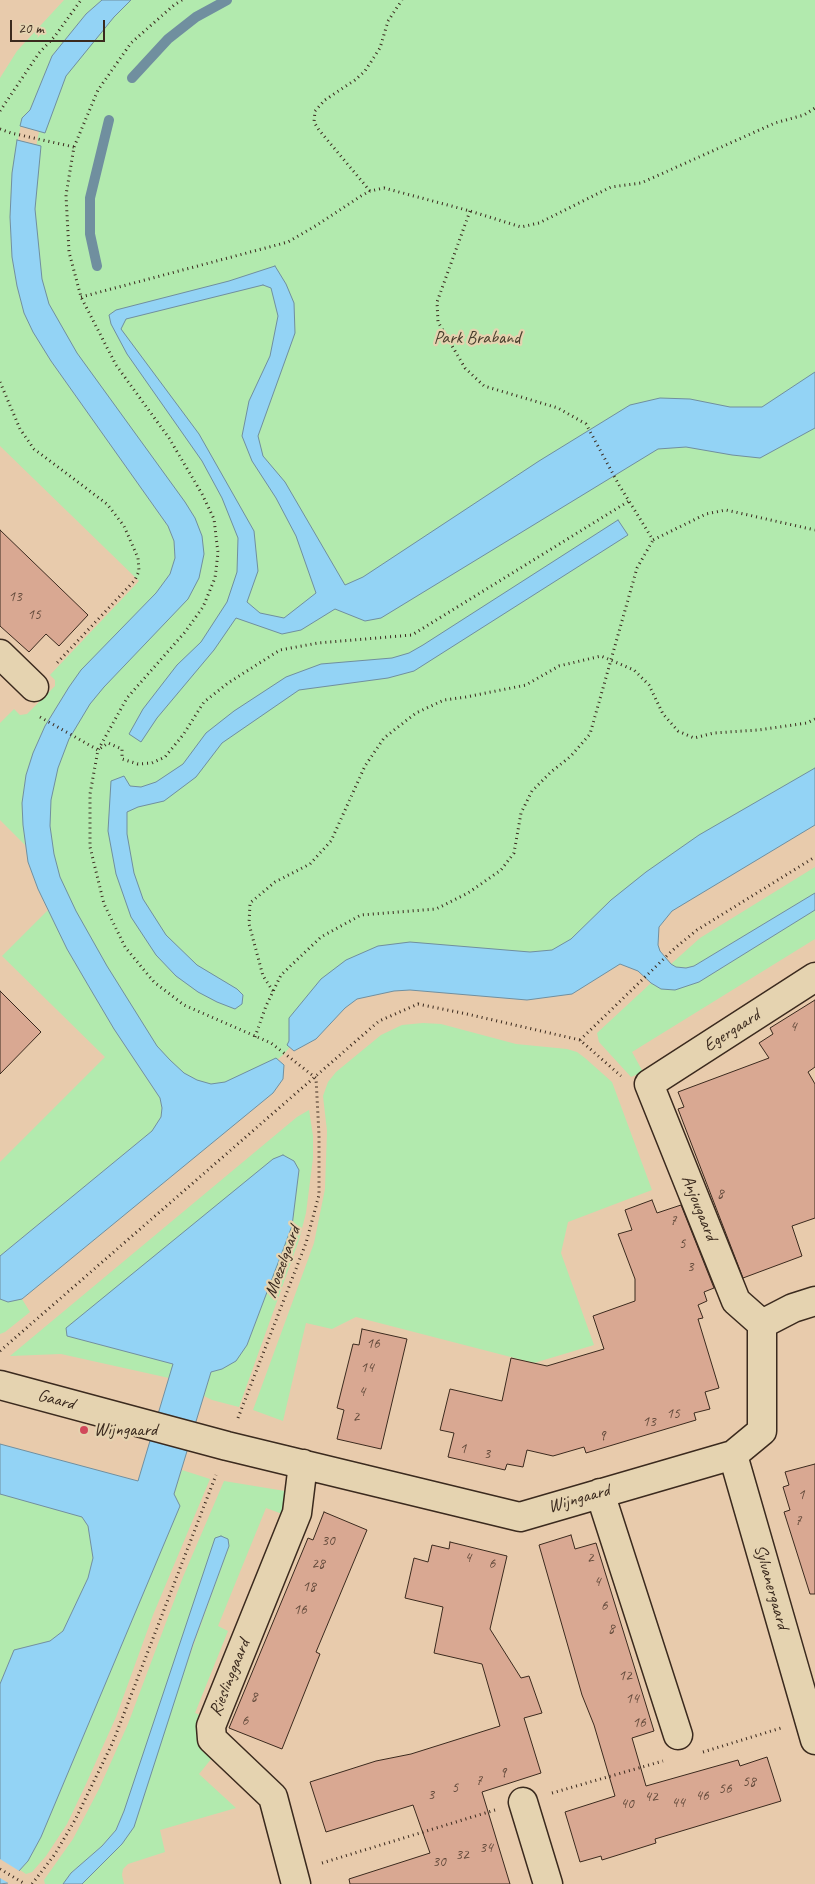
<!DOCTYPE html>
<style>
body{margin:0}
#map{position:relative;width:815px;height:1884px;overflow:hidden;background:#e8cbac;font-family:Caveat,sans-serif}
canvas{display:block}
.scale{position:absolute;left:10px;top:20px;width:95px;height:22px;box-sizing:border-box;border:2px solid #3b2a1e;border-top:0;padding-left:6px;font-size:15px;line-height:18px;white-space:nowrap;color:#3b2a1e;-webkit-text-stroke:4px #e5d3b0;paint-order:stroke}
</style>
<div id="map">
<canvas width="815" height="1884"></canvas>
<div class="scale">20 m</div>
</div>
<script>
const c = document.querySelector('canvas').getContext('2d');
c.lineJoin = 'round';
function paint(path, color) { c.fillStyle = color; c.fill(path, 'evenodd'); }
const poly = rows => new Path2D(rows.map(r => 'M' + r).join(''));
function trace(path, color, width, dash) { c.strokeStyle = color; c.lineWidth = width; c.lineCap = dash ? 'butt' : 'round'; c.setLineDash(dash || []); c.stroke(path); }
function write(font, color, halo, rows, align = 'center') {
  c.font = font + ' Caveat,sans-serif'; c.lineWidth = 4.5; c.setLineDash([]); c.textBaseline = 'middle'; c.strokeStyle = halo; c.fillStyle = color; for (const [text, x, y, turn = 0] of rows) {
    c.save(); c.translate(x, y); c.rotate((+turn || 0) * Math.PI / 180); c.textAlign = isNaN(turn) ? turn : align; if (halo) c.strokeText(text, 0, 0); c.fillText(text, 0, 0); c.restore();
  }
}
const green = poly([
 [64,0,102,0,86,14,52,56,30,110,22,118,12,173,10,217,12,257,17,286,24,313,51,361,168,526,174,541,175,558,170,574,156,593,69,687,45,726,33,753,26,775,22,803,25,845,0,820,0,723,14,709,20,715,27,714,55,686,55,680,50,675,139,581,0,446,0,78,17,51],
 [118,0,815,0,815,783,560,953,383,963,307,1027,284,1054,220,1108,181,1097,79,941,39,810,62,723,185,577,193,538,83,365,41,293,27,192,40,127,57,73],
 [815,867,815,893,694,966,686,968,676,967,671,964,700,938],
 [48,910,67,949,114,1029,160,1098,162,1108,161,1117,152,1131,0,1256,0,1162,105,1057,2,956],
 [815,910,815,939,632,1052,643,1072,631,1077,599,1042,597,1033,651,983,661,989,699,982],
 [423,1023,441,1024,516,1044,567,1049,577,1052,585,1058,612,1082,652,1190,568,1222,561,1253,594,1345,534,1363,356,1317,332,1329,306,1323,283,1421,253,1410,314,1243,325,1189,327,1131,323,1096,328,1082,336,1072,381,1035,402,1025],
 [309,1110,313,1136,313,1158,306,1213,299,1240,239,1407,212,1400,204,1396,211,1372,222,1369,247,1345,292,1226,299,1170,67,1336,174,1364,169,1378,61,1354,10,1356,297,1117],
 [0,1299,8,1302,22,1299,30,1312,5,1332,0,1334],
 [182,1470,210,1479,153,1615,116,1717,86,1784,67,1824,46,1856,32,1872,26,1874,20,1870,28,1861,41,1837,180,1506,174,1494],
 [224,1481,291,1492,285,1515,266,1508,218,1626,228,1631,195,1713,203,1716,212,1758,199,1774,236,1808,160,1830,165,1852,128,1864,123,1869,122,1875,124,1884,82,1884,122,1844,229,1546,215,1538,124,1811,116,1830,102,1846,71,1873,63,1884,45,1884,44,1880,73,1839,99,1789,128,1724,183,1577],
 [0,1494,82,1517,88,1526,93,1558,88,1578,63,1631,50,1641,14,1650,0,1684]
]);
const water = poly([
 [102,0,131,0,114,17,66,76,45,133,20,126,22,118,30,110,52,56,86,14,102,0],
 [17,140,41,146,35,209,42,279,49,304,77,353,185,502,195,518,202,536,204,554,199,578,188,599,104,687,90,704,69,739,58,768,51,800,50,826,54,854,60,877,76,911,107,966,157,1046,170,1060,184,1073,197,1080,211,1084,225,1082,276,1058,284,1065,283,1079,273,1093,22,1299,8,1302,0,1299,0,1256,152,1131,161,1117,162,1108,160,1098,114,1029,88,985,67,949,38,889,28,862,23,825,22,803,26,775,33,753,45,726,69,687,81,670,156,593,170,574,175,558,174,541,168,526,51,361,33,332,24,313,17,286,12,257,10,217,12,173,17,140],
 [275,266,286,284,294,303,295,333,258,436,263,456,285,482,345,585,363,577,539,461,630,405,660,398,690,399,730,407,762,407,815,372,815,428,760,458,732,455,686,447,658,449,381,618,365,621,335,609,301,630,282,634,236,618,214,650,157,718,141,742,129,734,143,709,177,665,201,642,227,602,237,572,238,538,222,498,202,461,127,354,111,324,109,315,116,310,229,281,275,266],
 [263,285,271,288,278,316,270,356,249,401,242,436,252,461,276,498,296,536,316,593,284,618,260,613,247,602,258,571,254,531,199,434,121,329,126,319,263,285],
 [618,520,628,535,414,671,388,678,299,690,222,743,196,777,164,801,138,807,127,812,127,834,134,873,143,899,166,935,197,965,237,989,243,995,242,1004,235,1009,217,1002,198,992,176,976,156,955,131,917,116,874,108,831,111,781,124,776,130,786,141,787,156,782,183,764,206,733,234,711,286,677,321,664,392,658,409,653,423,645,618,520],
 [815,768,815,825,672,911,659,927,658,945,660,951,671,964,676,967,686,968,694,966,815,893,815,910,699,982,675,990,661,989,651,983,638,971,620,964,572,994,527,1000,410,990,394,991,357,999,345,1008,316,1039,294,1051,287,1045,289,1041,289,1018,321,979,346,960,378,946,410,942,530,952,552,950,571,939,611,900,646,872,699,835,815,768],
 [283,1155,294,1161,299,1170,292,1226,247,1345,236,1361,222,1369,211,1372,174,1494,180,1506,41,1837,28,1861,8,1883,0,1884,0,1684,14,1650,50,1641,63,1631,88,1578,93,1558,88,1526,82,1517,0,1494,0,1444,138,1481,173,1364,67,1336,66,1328,273,1159,283,1155],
 [221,1536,228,1539,229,1546,193,1644,134,1827,122,1844,82,1884,63,1884,71,1873,102,1846,116,1830,124,1811,215,1538,221,1536]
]);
const pier = poly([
 [0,1859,21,1872,10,1884,0,1878]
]);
const stream = poly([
 [132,78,168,39,196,17,227,0],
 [97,266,90,234,90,198,109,120]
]);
const building = poly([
 [0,530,88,615,59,646,46,634,29,652,0,626,0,530],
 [0,991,41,1032,0,1074,0,991],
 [815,1000,815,1067,808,1072,815,1084,815,1218,792,1226,802,1256,743,1278,678,1109,684,1107,678,1092,769,1058,759,1043,773,1034,770,1028,815,1000],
 [652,1200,657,1213,681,1205,714,1288,704,1292,707,1301,698,1305,703,1318,698,1319,719,1388,705,1392,710,1409,694,1413,696,1420,586,1453,584,1447,553,1456,527,1450,523,1467,507,1464,505,1470,448,1457,454,1433,440,1430,450,1389,502,1401,511,1358,547,1366,604,1349,593,1316,635,1301,635,1279,618,1234,632,1230,625,1210,652,1200],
 [362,1329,407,1339,381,1449,337,1439,344,1410,337,1408,353,1344,359,1345,362,1329],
 [815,1464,815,1594,810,1594,784,1512,790,1510,783,1487,789,1485,785,1472,815,1464],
 [324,1512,367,1530,316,1652,320,1654,282,1749,229,1728,308,1538,313,1540,324,1512],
 [571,1535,575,1549,596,1543,635,1669,654,1731,632,1738,646,1786,738,1760,740,1766,767,1757,781,1801,655,1839,656,1843,618,1855,602,1860,601,1856,580,1862,565,1812,615,1796,594,1725,582,1695,539,1545,571,1535],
 [450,1542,507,1556,490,1629,521,1678,529,1676,542,1713,524,1718,541,1773,482,1792,510,1884,350,1884,349,1879,430,1853,413,1805,326,1832,310,1782,376,1761,411,1754,500,1726,482,1664,434,1653,443,1607,405,1598,414,1558,428,1562,432,1545,449,1549,450,1542]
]);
const path = poly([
 [182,0,174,5,131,43,98,90,74,147,66,195,69,252,81,297,116,365,169,438,202,494,214,519,218,553,215,578,203,607,185,632,127,698,98,750,90,794,90,847,104,904,125,947,154,982,184,1005,271,1043,316,1078],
 [0,111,39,53,55,36,81,0],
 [0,129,11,133,74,147],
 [370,191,319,130,314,122,315,111,325,100,355,80,365,71,380,48,388,21,402,0],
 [470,211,437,302,438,322,465,368,484,386,558,408,586,424,619,485,653,540,706,514,726,510,815,530],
 [81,297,288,242,317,225,361,196,370,191,384,188,470,211,521,227,539,223,611,187,641,183,775,123,804,115,815,108],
 [0,382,20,429,34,449,107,504,124,526,138,558,139,571,135,580,55,665],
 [40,717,98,750,108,743,122,749,122,759,138,764,152,763,165,757,183,735,204,702,228,683,280,650,318,643,412,635,629,501],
 [273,991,263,976,249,924,250,903,275,882,310,864,331,841,365,766,384,738,416,713,444,700,466,697,526,685,559,666,601,656,634,670,649,685,663,714,678,731,694,738,714,733,758,730,807,723,815,719],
 [255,1037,266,1006,281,975,321,937,361,915,436,909,468,893,501,870,514,853,521,813,532,791,551,772,571,756,590,734,637,568,653,540],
 [580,1040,675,948,697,930,815,857],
 [0,1351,379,1021,418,1004,467,1014,580,1040,621,1076],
 [238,1418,306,1243,319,1195,319,1135,316,1078],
 [703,1752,781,1728],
 [552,1793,663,1761],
 [322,1863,495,1810],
 [0,1869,25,1884],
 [32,1884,55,1854,75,1820,113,1742,216,1475]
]);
const minor = poly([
 [0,654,34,687],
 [762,1324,736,1301,649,1084,815,977],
 [0,1385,227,1446,520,1517,733,1455,762,1431,762,1324,793,1308,815,1301],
 [733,1455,815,1740],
 [600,1493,678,1735],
 [523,1802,548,1884],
 [296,1884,273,1797,212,1739,211,1726,297,1513,303,1464]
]);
const markers = [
 [84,1430,5,"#d1495b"]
];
const numberNames = [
 ["13",15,597],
 ["15",34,615],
 ["4",793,1027],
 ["8",720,1194],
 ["7",673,1221],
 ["5",682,1244],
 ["3",690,1267],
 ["16",373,1344],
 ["14",367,1368],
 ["4",362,1392],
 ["15",673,1414],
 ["2",356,1417],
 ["13",649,1422],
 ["9",602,1436],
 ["1",463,1449],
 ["3",487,1454],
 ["1",801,1495],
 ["7",798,1521],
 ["30",328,1541],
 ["4",468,1558],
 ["2",590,1558],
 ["28",318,1564],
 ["6",492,1564],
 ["4",597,1582],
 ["18",309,1587],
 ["6",604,1606],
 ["16",300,1610],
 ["8",611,1629],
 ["12",625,1676],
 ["8",254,1697],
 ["14",632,1699],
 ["6",245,1721],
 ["16",639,1723],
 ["9",503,1773],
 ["7",479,1781],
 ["58",749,1782],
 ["5",455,1788],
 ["56",725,1789],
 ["3",431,1795],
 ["46",702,1796],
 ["42",651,1797],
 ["44",678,1803],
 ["40",627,1804],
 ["34",486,1848],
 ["32",462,1855],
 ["30",439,1862]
];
const parkNames = [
 ["Park Braband",477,338]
];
const streetNames = [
 ["Egergaard",732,1031,-33],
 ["Anjougaard",699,1208,68],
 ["Moezelgaard",283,1262,-70],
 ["Gaard",56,1400,15],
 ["Wijngaard",579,1499,-16],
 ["Sylvanergaard",771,1587,74],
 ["Rieslinggaard",230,1678,-68]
];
const poiNames = [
 ["Wijngaard",94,1430]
];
paint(green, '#b2eaae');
paint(water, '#93d3f5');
trace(water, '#708f9f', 1);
paint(pier, '#e8cbac');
trace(stream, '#708f9f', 10);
paint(building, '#d9a892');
trace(building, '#3b2a1e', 1);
trace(minor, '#3b2a1e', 31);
trace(path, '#3b2a1e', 3, [1, 4]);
trace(minor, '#e5d3b0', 28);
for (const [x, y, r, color] of markers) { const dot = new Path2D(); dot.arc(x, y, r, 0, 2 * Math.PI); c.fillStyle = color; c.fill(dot); trace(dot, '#e5d3b0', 2); }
write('15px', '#624a3b', null, numberNames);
write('18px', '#473d2c', '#e5d3b0', parkNames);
write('18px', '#3b2a1e', '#e5d3b0', streetNames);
write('18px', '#3b2a1e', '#e5d3b0', poiNames, 'left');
</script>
